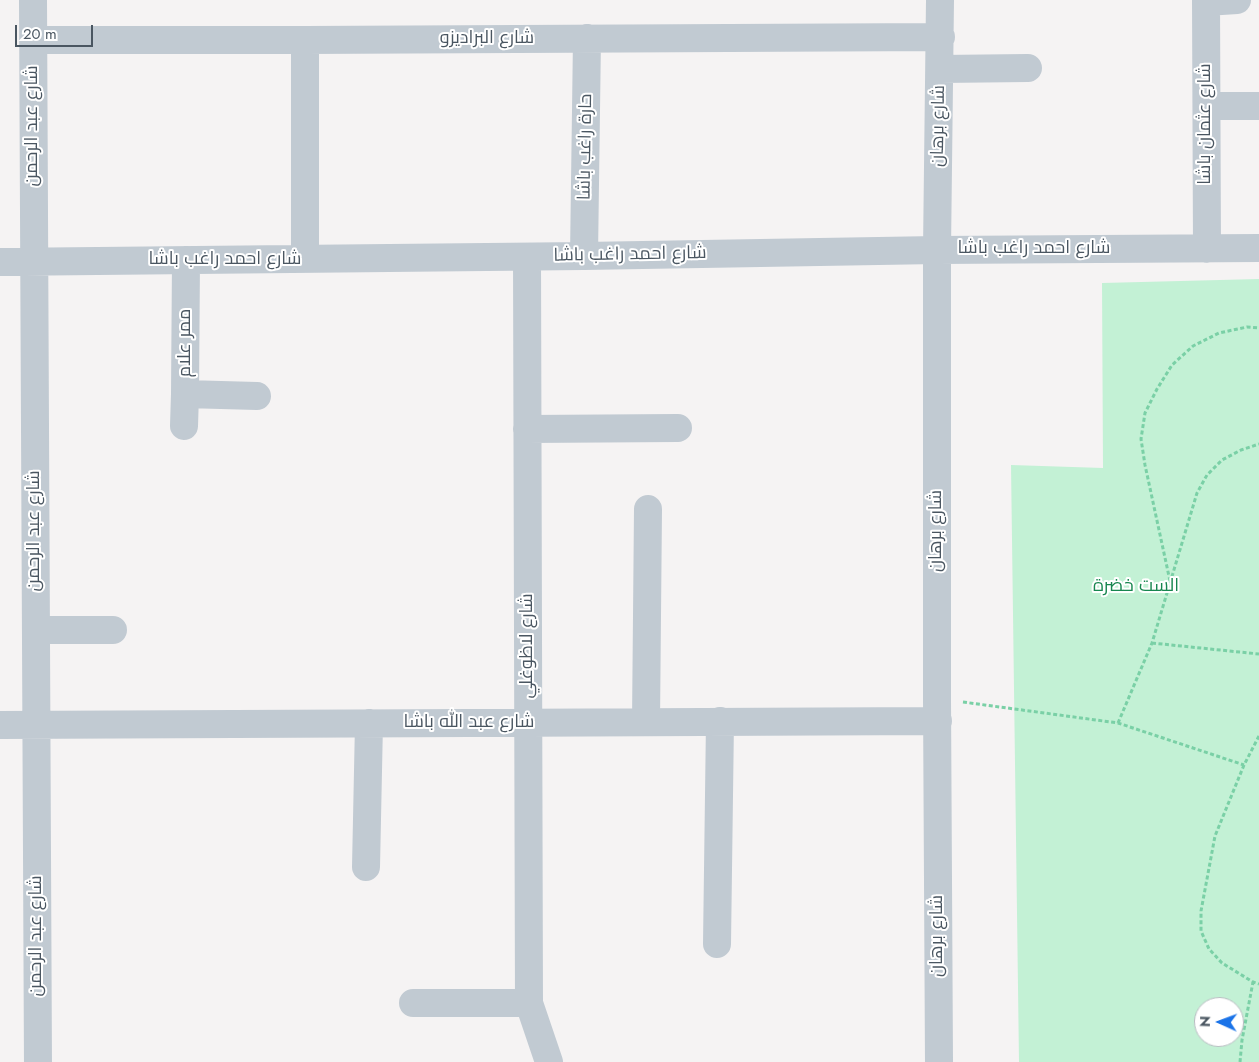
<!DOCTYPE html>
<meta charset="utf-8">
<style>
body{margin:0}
#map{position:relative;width:1259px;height:1062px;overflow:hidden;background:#f5f3f3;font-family:Jost,sans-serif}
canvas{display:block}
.north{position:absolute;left:1194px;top:997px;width:50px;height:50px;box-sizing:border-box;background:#fff;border:1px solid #b7bbc0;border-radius:50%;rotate:272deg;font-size:14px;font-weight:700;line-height:20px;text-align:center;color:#4a5661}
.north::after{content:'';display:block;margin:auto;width:18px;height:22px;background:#1a73e8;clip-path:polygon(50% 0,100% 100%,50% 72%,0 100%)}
.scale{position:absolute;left:15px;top:25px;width:78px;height:22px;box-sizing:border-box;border:2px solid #4a5661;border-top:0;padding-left:6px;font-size:15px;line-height:18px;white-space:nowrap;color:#4a5661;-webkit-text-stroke:4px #fff;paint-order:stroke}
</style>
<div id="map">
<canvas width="1259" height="1062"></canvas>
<div class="north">N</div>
<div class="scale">20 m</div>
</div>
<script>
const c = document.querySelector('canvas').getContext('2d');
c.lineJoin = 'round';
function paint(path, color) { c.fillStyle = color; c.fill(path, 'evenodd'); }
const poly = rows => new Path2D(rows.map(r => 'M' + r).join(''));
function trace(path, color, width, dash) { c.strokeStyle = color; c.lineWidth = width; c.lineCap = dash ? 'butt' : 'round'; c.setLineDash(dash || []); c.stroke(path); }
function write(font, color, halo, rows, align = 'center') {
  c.font = font + ' Jost,Cairo,sans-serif'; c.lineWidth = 4; c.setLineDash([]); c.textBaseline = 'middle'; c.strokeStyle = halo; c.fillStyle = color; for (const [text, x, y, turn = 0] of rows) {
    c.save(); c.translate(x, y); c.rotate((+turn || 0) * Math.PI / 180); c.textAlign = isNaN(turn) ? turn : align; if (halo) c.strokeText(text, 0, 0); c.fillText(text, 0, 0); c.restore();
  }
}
const green = poly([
 [1259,279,1259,1062,1019,1062,1011,465,1103,468,1102,283],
 [1204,1007,1234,1007,1234,1037,1204,1037]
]);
const path = poly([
 [1170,581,1145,465,1141,439,1145,413,1157,389,1172,365,1193,346,1219,333,1247,327,1259,328],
 [1152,643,1259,654],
 [963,702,1118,723,1244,765],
 [1118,723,1152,643,1197,493,1207,475,1222,460,1241,450,1259,444],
 [1259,736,1244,765,1215,836,1201,911,1201,931,1209,949,1222,963,1253,982,1259,984],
 [1240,1062,1242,1040,1253,982]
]);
const minor = poly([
 [33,0,38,1062],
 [1206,0,1207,249],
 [1206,2,1237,0],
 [33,40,305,40,941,37],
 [305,40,305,259],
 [940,69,1028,68],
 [1207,106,1259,106],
 [584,256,587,38],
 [527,257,529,1003,549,1062],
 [0,262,584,256,937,250,1259,248],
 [185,394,257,396],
 [184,426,185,394,186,260],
 [527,429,678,428],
 [36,630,113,630],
 [646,722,648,509],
 [0,725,938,721],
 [366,867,369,723],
 [717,944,720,721],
 [413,1003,529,1003],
 [939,1062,937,699,937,250,940,0]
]);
const streetNames = [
 ["شارع البراديزو",487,39],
 ["شارع عثمان باشا",1206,124,-90],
 ["شارع عبد الرحمن",33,126,-90],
 ["شارع برهان",939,126,-89],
 ["حارة راغب باشا",586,147,-89],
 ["شارع احمد راغب باشا",1034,249],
 ["شارع احمد راغب باشا",630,255,-1],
 ["شارع احمد راغب باشا",225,260],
 ["ممر علام",186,343,-90],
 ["شارع عبد الرحمن",35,531,-90],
 ["شارع برهان",937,531,-90],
 ["شارع لاظوغلي",528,646,-90],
 ["شارع عبد الله باشا",469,723],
 ["شارع عبد الرحمن",37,936,-90],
 ["شارع برهان",938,936,-90]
];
const parkNames = [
 ["الست خضرة",1136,587]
];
paint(green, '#c3f1d5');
trace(path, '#7ad0a6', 3, [4, 2.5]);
trace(minor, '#c1cad2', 28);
write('18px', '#4a5661', '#fff', streetNames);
write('18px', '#17864f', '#fff', parkNames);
</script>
